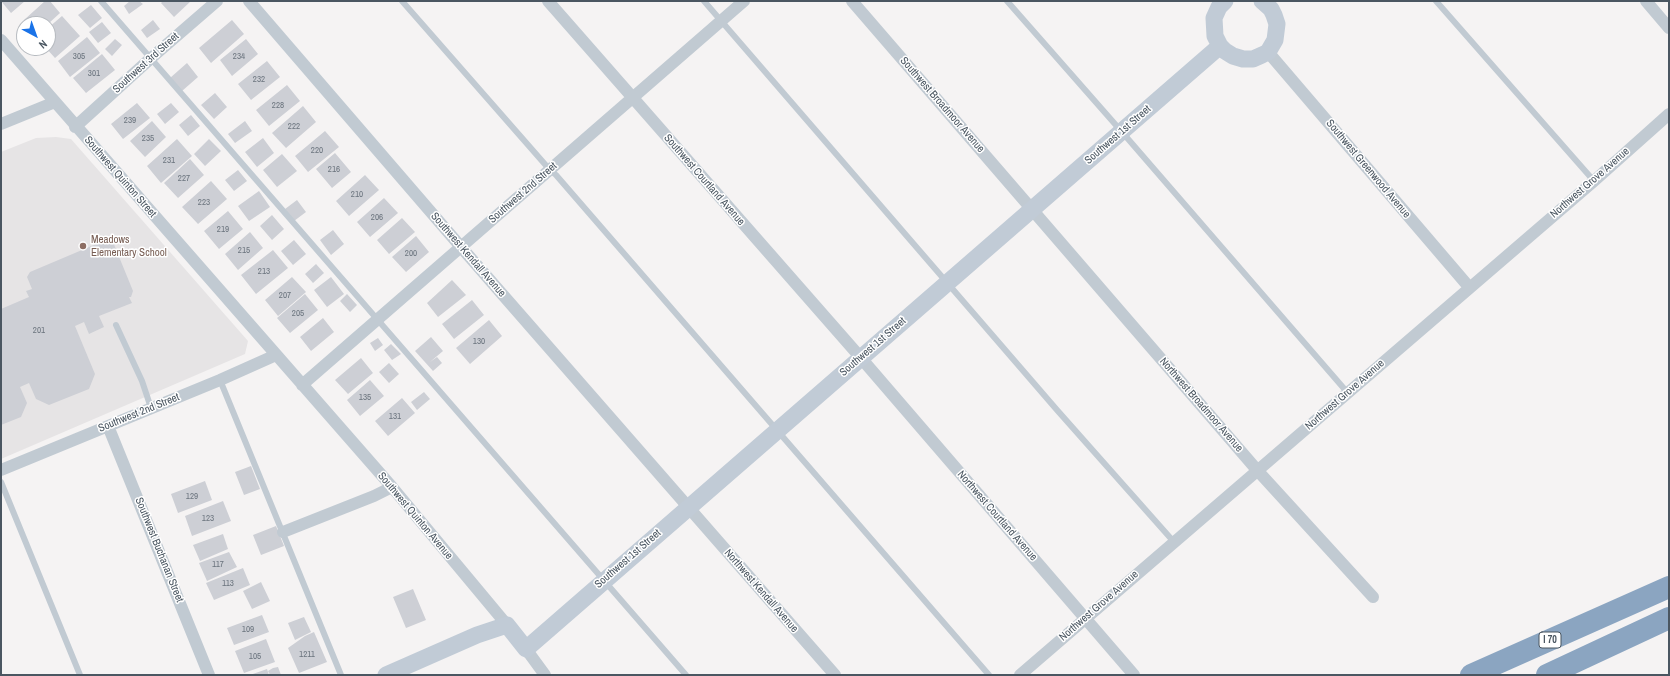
<!DOCTYPE html>
<style>
body{margin:0}
#map{position:relative;width:1670px;height:676px;overflow:hidden;background:#f5f3f3;font-family:"Archivo Narrow",sans-serif}
canvas{display:block}
.frame{position:absolute;inset:0;border:2px solid #4a5661;pointer-events:none}
.north{position:absolute;left:16px;top:16px;width:40px;height:40px;box-sizing:border-box;background:#fff;border:1px solid #b7bbc0;border-radius:50%;rotate:139deg;font-size:11px;font-weight:700;line-height:16px;text-align:center;color:#4a5661}
.north::after{content:'';display:block;margin:auto;width:14px;height:18px;background:#1a73e8;clip-path:polygon(50% 0,100% 100%,50% 72%,0 100%)}
</style>
<div id="map">
<canvas width="1670" height="676"></canvas>
<div class="frame"></div>
<div class="north">N</div>
</div>
<script>
const c = document.querySelector('canvas').getContext('2d');
c.lineJoin = 'round';
function paint(path, color) { c.fillStyle = color; c.fill(path, 'evenodd'); }
const poly = rows => new Path2D(rows.map(r => 'M' + r).join(''));
function trace(path, color, width, dash) { c.strokeStyle = color; c.lineWidth = width; c.lineCap = dash ? 'butt' : 'round'; c.setLineDash(dash || []); c.stroke(path); }
function write(font, color, halo, rows, align = 'center') {
  c.font = font + ' "Archivo Narrow",sans-serif'; c.lineWidth = 3; c.setLineDash([]); c.textBaseline = 'middle'; c.strokeStyle = halo; c.fillStyle = color; for (const [text, x, y, turn = 0] of rows) {
    c.save(); c.translate(x, y); c.rotate((+turn || 0) * Math.PI / 180); c.textAlign = isNaN(turn) ? turn : align; if (halo) c.strokeText(text, 0, 0); c.fillText(text, 0, 0); c.restore();
  }
}
const education = poly([
 [56,137,71,139,248,341,245,354,1,459,1,152,36,138]
]);
const building = poly([
 [1,1,25,1,11,13],
 [45,1,50,1,60,13,48,24,27,24,24,20],
 [130,1,139,1,143,4,129,14,124,6],
 [163,1,191,1,174,17,161,3],
 [91,5,102,18,90,28,78,15],
 [62,16,80,36,55,58,46,48,48,48,48,28],
 [153,20,160,29,147,38,141,30],
 [232,20,244,34,211,63,199,48],
 [102,22,111,33,98,43,89,32],
 [87,37,100,53,70,77,58,61],
 [115,39,122,45,112,56,105,49],
 [246,39,258,54,232,76,220,60],
 [102,54,115,70,86,93,73,78],
 [267,61,280,77,251,100,238,84],
 [187,63,198,77,182,91,170,78],
 [287,85,300,101,269,126,256,110],
 [215,93,227,107,214,119,201,105],
 [137,103,150,118,123,139,111,124],
 [171,103,179,112,165,124,157,114],
 [303,106,316,122,286,148,272,133],
 [191,115,200,126,188,136,179,125],
 [152,121,166,137,145,157,130,141],
 [245,121,252,131,235,143,228,134],
 [325,131,339,147,308,172,295,156],
 [263,138,274,153,257,167,245,152],
 [177,139,192,156,161,183,147,166],
 [209,139,221,151,205,166,194,154],
 [335,153,351,172,332,188,316,169],
 [282,154,297,171,277,187,263,170],
 [190,159,204,175,178,198,164,183],
 [238,170,247,181,234,191,225,180],
 [365,175,379,190,349,216,336,201],
 [211,181,227,199,198,224,182,207],
 [259,191,270,207,249,221,238,206],
 [384,198,398,213,370,237,357,222],
 [297,200,306,212,294,221,285,209],
 [228,211,243,229,219,249,204,231],
 [272,215,284,229,272,240,260,226],
 [402,218,415,232,389,254,377,240],
 [333,230,344,244,331,255,320,240],
 [250,232,263,248,238,270,225,254],
 [416,236,429,252,406,272,392,257],
 [108,239,113,242,133,291,131,297,129,297,132,303,99,316,104,327,89,334,84,322,75,326,95,374,89,389,49,405,36,399,29,383,20,387,27,403,21,417,1,425,1,309,29,297,26,291,32,289,27,277,30,272],
 [294,240,306,254,293,265,281,251],
 [273,250,288,268,256,294,241,275],
 [316,264,324,273,313,283,305,274],
 [292,277,306,292,278,316,265,300],
 [331,277,344,294,327,307,314,290],
 [452,280,466,295,438,317,427,303],
 [305,294,318,310,290,333,277,318],
 [347,294,357,305,350,312,340,301],
 [472,300,484,315,454,339,442,324],
 [323,318,334,332,311,351,300,337],
 [489,320,502,336,470,364,456,348],
 [431,337,443,351,430,362,437,357,442,363,433,371,415,351],
 [378,338,383,345,375,351,370,343],
 [391,344,401,354,392,360,384,350],
 [361,358,373,373,348,394,335,380],
 [389,363,399,374,389,383,379,372],
 [370,380,384,396,360,416,347,400],
 [424,392,430,399,417,410,411,402],
 [402,398,415,413,388,436,375,421],
 [251,466,260,489,244,495,235,472],
 [205,481,212,500,178,513,171,494],
 [223,501,231,521,192,536,185,516],
 [276,526,284,546,261,555,253,535],
 [223,534,228,549,200,561,193,545],
 [229,552,237,567,207,581,199,563],
 [243,568,250,585,214,600,206,583],
 [261,582,270,601,252,609,243,591],
 [413,589,426,620,406,628,393,597],
 [262,615,269,632,234,645,227,628],
 [304,617,311,632,295,640,288,623],
 [314,632,327,662,299,673,288,648,305,636],
 [266,639,275,662,244,673,235,651],
 [278,667,281,675,270,675,268,671,273,668],
 [267,669,269,675,250,675]
]);
const lane = poly([
 [101,1,686,675],
 [402,1,550,170,556,175,989,675],
 [704,1,1057,410,1174,542],
 [1007,1,1122,132,1347,392],
 [1436,1,1594,181],
 [116,325,142,381,151,408],
 [220,380,341,675],
 [1,482,80,675]
]);
const street = poly([
 [249,1,461,247,835,675],
 [548,1,861,358,1134,675],
 [852,1,1257,470,1373,597],
 [1646,1,1669,28],
 [1,40,392,487,507,625],
 [1268,52,1469,287],
 [1,124,55,102],
 [75,127,150,59,217,1],
 [302,385,744,1],
 [108,426,209,675],
 [1,470,220,380,276,355],
 [283,532,374,496,392,487],
 [526,649,545,675],
 [1020,675,1594,181,1669,114]
]);
const secondary = poly([
 [1225,1,1219,7,1214,18,1215,36,1220,46,1225,51,1233,56,1243,59,1253,59,1262,55,1268,52,1275,40,1277,24,1274,15,1271,9,1262,1],
 [386,675,477,635,507,625,526,649,1220,46]
]);
const highway = poly([
 [1471,675,1669,587],
 [1547,675,1669,618]
]);
const markers = [
 [83,246,4,"#8d6e63"]
];
const numberNames = [
 ["305",79,57],
 ["234",239,57],
 ["301",94,74],
 ["232",259,80],
 ["228",278,106],
 ["239",130,121],
 ["222",294,127],
 ["235",148,139],
 ["220",317,151],
 ["231",169,161],
 ["216",334,170],
 ["227",184,179],
 ["210",357,195],
 ["223",204,203],
 ["206",377,218],
 ["219",223,230],
 ["215",244,251],
 ["200",411,254],
 ["213",264,272],
 ["207",285,296],
 ["205",298,314],
 ["201",39,331],
 ["130",479,342],
 ["135",365,398],
 ["131",395,417],
 ["129",192,497],
 ["123",208,519],
 ["117",218,565],
 ["113",228,584],
 ["109",248,630],
 ["1211",307,655],
 ["105",255,657]
];
const shields = [
 [1550,640,22]
];
const shieldNames = [
 ["I 70",1550,640]
];
const streetNames = [
 ["Southwest 3rd Street",146,63,-42],
 ["Southwest Broadmoor Avenue",942,105,49],
 ["Southwest 1st Street",1118,135,-41],
 ["Southwest Greenwood Avenue",1368,169,50],
 ["Southwest Quinton Street",120,177,49],
 ["Southwest Courtland Avenue",704,180,49],
 ["Northwest Grove Avenue",1590,183,-41],
 ["Southwest 2nd Street",523,193,-41],
 ["Southwest Kendall Avenue",468,255,49],
 ["Southwest 1st Street",873,347,-41],
 ["Northwest Grove Avenue",1345,395,-41],
 ["Northwest Broadmoor Avenue",1201,405,49],
 ["Southwest 2nd Street",139,413,-22],
 ["Southwest Quinton Avenue",415,516,50],
 ["Northwest Courtland Avenue",997,516,49],
 ["Southwest Buchanan Street",159,550,68],
 ["Southwest 1st Street",628,559,-41],
 ["Northwest Kendall Avenue",761,591,49],
 ["Northwest Grove Avenue",1099,606,-41]
];
const educationNames = [
 ["Meadows",91,240],
 ["Elementary School",91,253]
];
paint(education, '#e6e4e5');
paint(building, '#cdcfd5');
trace(lane, '#c1cad2', 6);
trace(street, '#c1cad2', 12);
trace(secondary, '#c1cbd6', 17);
trace(highway, '#8ba5c1', 22);
for (const [x, y, r, color] of markers) { const dot = new Path2D(); dot.arc(x, y, r, 0, 2 * Math.PI); c.fillStyle = color; c.fill(dot); trace(dot, '#fff', 1.5); }
write('9px', '#6b747e', null, numberNames);
for (const [x, y, w] of shields) { const box = new Path2D(); box.roundRect(x - w / 2, y - 8, w, 16, 3); c.fillStyle = '#fff'; c.fill(box); trace(box, '#4a5661', 1); }
write('bold 10px', '#4a5661', null, shieldNames);
write('11px', '#4a5661', '#fff', streetNames);
write('11px', '#785e54', '#fff', educationNames, 'left');
</script>
